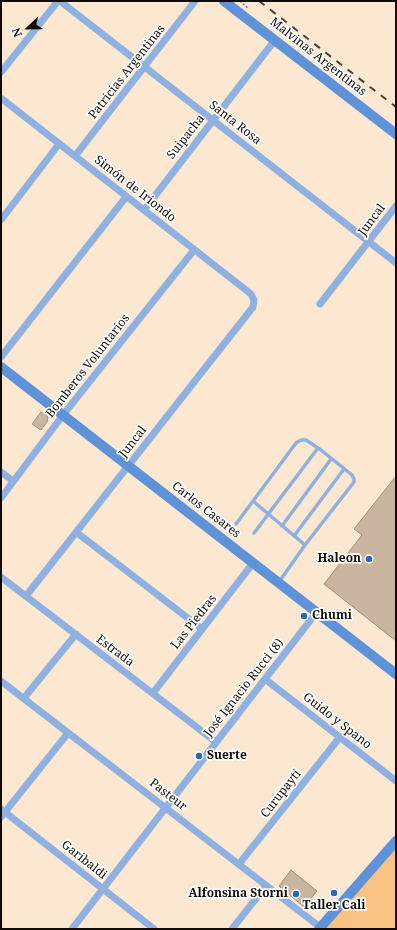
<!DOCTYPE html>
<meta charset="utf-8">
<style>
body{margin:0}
#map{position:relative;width:397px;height:930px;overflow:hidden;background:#fce7d1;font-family:"Noto Serif",serif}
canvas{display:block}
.frame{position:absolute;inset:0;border:2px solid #120b05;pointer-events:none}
.north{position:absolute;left:8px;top:8px;width:40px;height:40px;-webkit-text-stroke:3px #fff;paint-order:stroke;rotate:248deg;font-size:11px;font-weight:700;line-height:16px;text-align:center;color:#120b05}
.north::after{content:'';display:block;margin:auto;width:14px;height:18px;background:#120b05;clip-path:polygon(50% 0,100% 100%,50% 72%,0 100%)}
</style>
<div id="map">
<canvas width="397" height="930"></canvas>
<div class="frame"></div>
<div class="north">N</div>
</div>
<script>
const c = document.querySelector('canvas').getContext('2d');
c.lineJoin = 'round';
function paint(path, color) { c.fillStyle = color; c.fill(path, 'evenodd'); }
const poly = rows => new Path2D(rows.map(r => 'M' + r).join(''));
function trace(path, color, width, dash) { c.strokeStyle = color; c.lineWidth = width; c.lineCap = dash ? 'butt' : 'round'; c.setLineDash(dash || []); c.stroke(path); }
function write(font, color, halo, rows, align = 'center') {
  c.font = font + ' "Noto Serif",serif'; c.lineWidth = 3.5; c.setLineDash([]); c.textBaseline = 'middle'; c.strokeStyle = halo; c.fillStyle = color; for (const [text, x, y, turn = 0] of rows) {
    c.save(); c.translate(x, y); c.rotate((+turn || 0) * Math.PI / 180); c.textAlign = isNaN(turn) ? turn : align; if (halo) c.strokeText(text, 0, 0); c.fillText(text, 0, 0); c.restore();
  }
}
const green = poly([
 [396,844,396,929,322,929]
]);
const building = poly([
 [41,412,48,417,47,422,41,430,32,424,41,412],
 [396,476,396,641,324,584,362,535,354,529,396,476],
 [291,870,317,891,304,907,279,886,291,870]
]);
const path = poly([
 [240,1,249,9]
]);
const lane = poly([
 [253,501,305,545],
 [236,524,296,443,301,440,306,440,321,450,352,475,354,479,354,482,305,545,279,582],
 [282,526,331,459],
 [254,533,318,448],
 [294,536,344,469]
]);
const street = poly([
 [60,1,396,263],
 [1,72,58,1],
 [1,98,251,294,254,300,253,307,26,596],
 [75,156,195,1],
 [144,210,275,40],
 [1,220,59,144],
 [320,304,396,206],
 [1,357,126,197],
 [1,472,13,481],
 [1,498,63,415,194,250],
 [76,532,202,629],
 [1,577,216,742],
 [265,679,396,781],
 [1,681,320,927],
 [153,693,253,563],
 [24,698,76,634],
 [1,809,154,929],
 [1,817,68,733],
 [239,864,340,737],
 [72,929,316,613],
 [232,929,266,886]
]);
const secondary = poly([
 [224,1,396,134],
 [1,367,396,674],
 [319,929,396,841]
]);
const rail = poly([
 [259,1,396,107]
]);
const markers = [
 [369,559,4,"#2768b9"],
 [304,616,4,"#2768b9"],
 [199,756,4,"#2768b9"],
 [334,893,4,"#2768b9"],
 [296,894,4,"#2768b9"]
];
const streetNames = [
 ["Malvinas Argentinas",318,57,38],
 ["Patricias Argentinas",127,72,-52],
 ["Santa Rosa",235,123,38],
 ["Suipacha",186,137,-52],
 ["Simón de Iriondo",135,189,38],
 ["Juncal",372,220,-53],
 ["Bomberos Voluntarios",88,366,-52],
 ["Juncal",133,442,-52],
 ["Carlos Casares",206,510,38],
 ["Las Piedras",194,622,-52],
 ["Estrada",115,651,37],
 ["José Ignacio Rucci (8)",244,688,-52],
 ["Guido y Spano",337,721,38],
 ["Curupaytí",281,794,-52],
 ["Pasteur",168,795,38],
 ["Garibaldi",84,860,38]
];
const poiNames = [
 ["Haleon",361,559],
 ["Chumi",312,616,"left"],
 ["Suerte",207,756,"left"],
 ["Alfonsina Storni",288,894],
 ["Taller Cali",334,906,"center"]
];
paint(green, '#f9c384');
paint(building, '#cab6a0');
trace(building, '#a08d78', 1);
trace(path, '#847668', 1.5, [2, 2]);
trace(lane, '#8eb1e1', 3.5);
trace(street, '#8eb1e1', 7);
trace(secondary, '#5e93d9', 10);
trace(rail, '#4a3f36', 2, [7, 7]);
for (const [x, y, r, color] of markers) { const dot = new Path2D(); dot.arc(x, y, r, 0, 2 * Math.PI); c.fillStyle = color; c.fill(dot); trace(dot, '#fff', 1.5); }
write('12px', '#120b05', '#fff', streetNames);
write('bold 12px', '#120b05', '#fff', poiNames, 'right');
</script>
